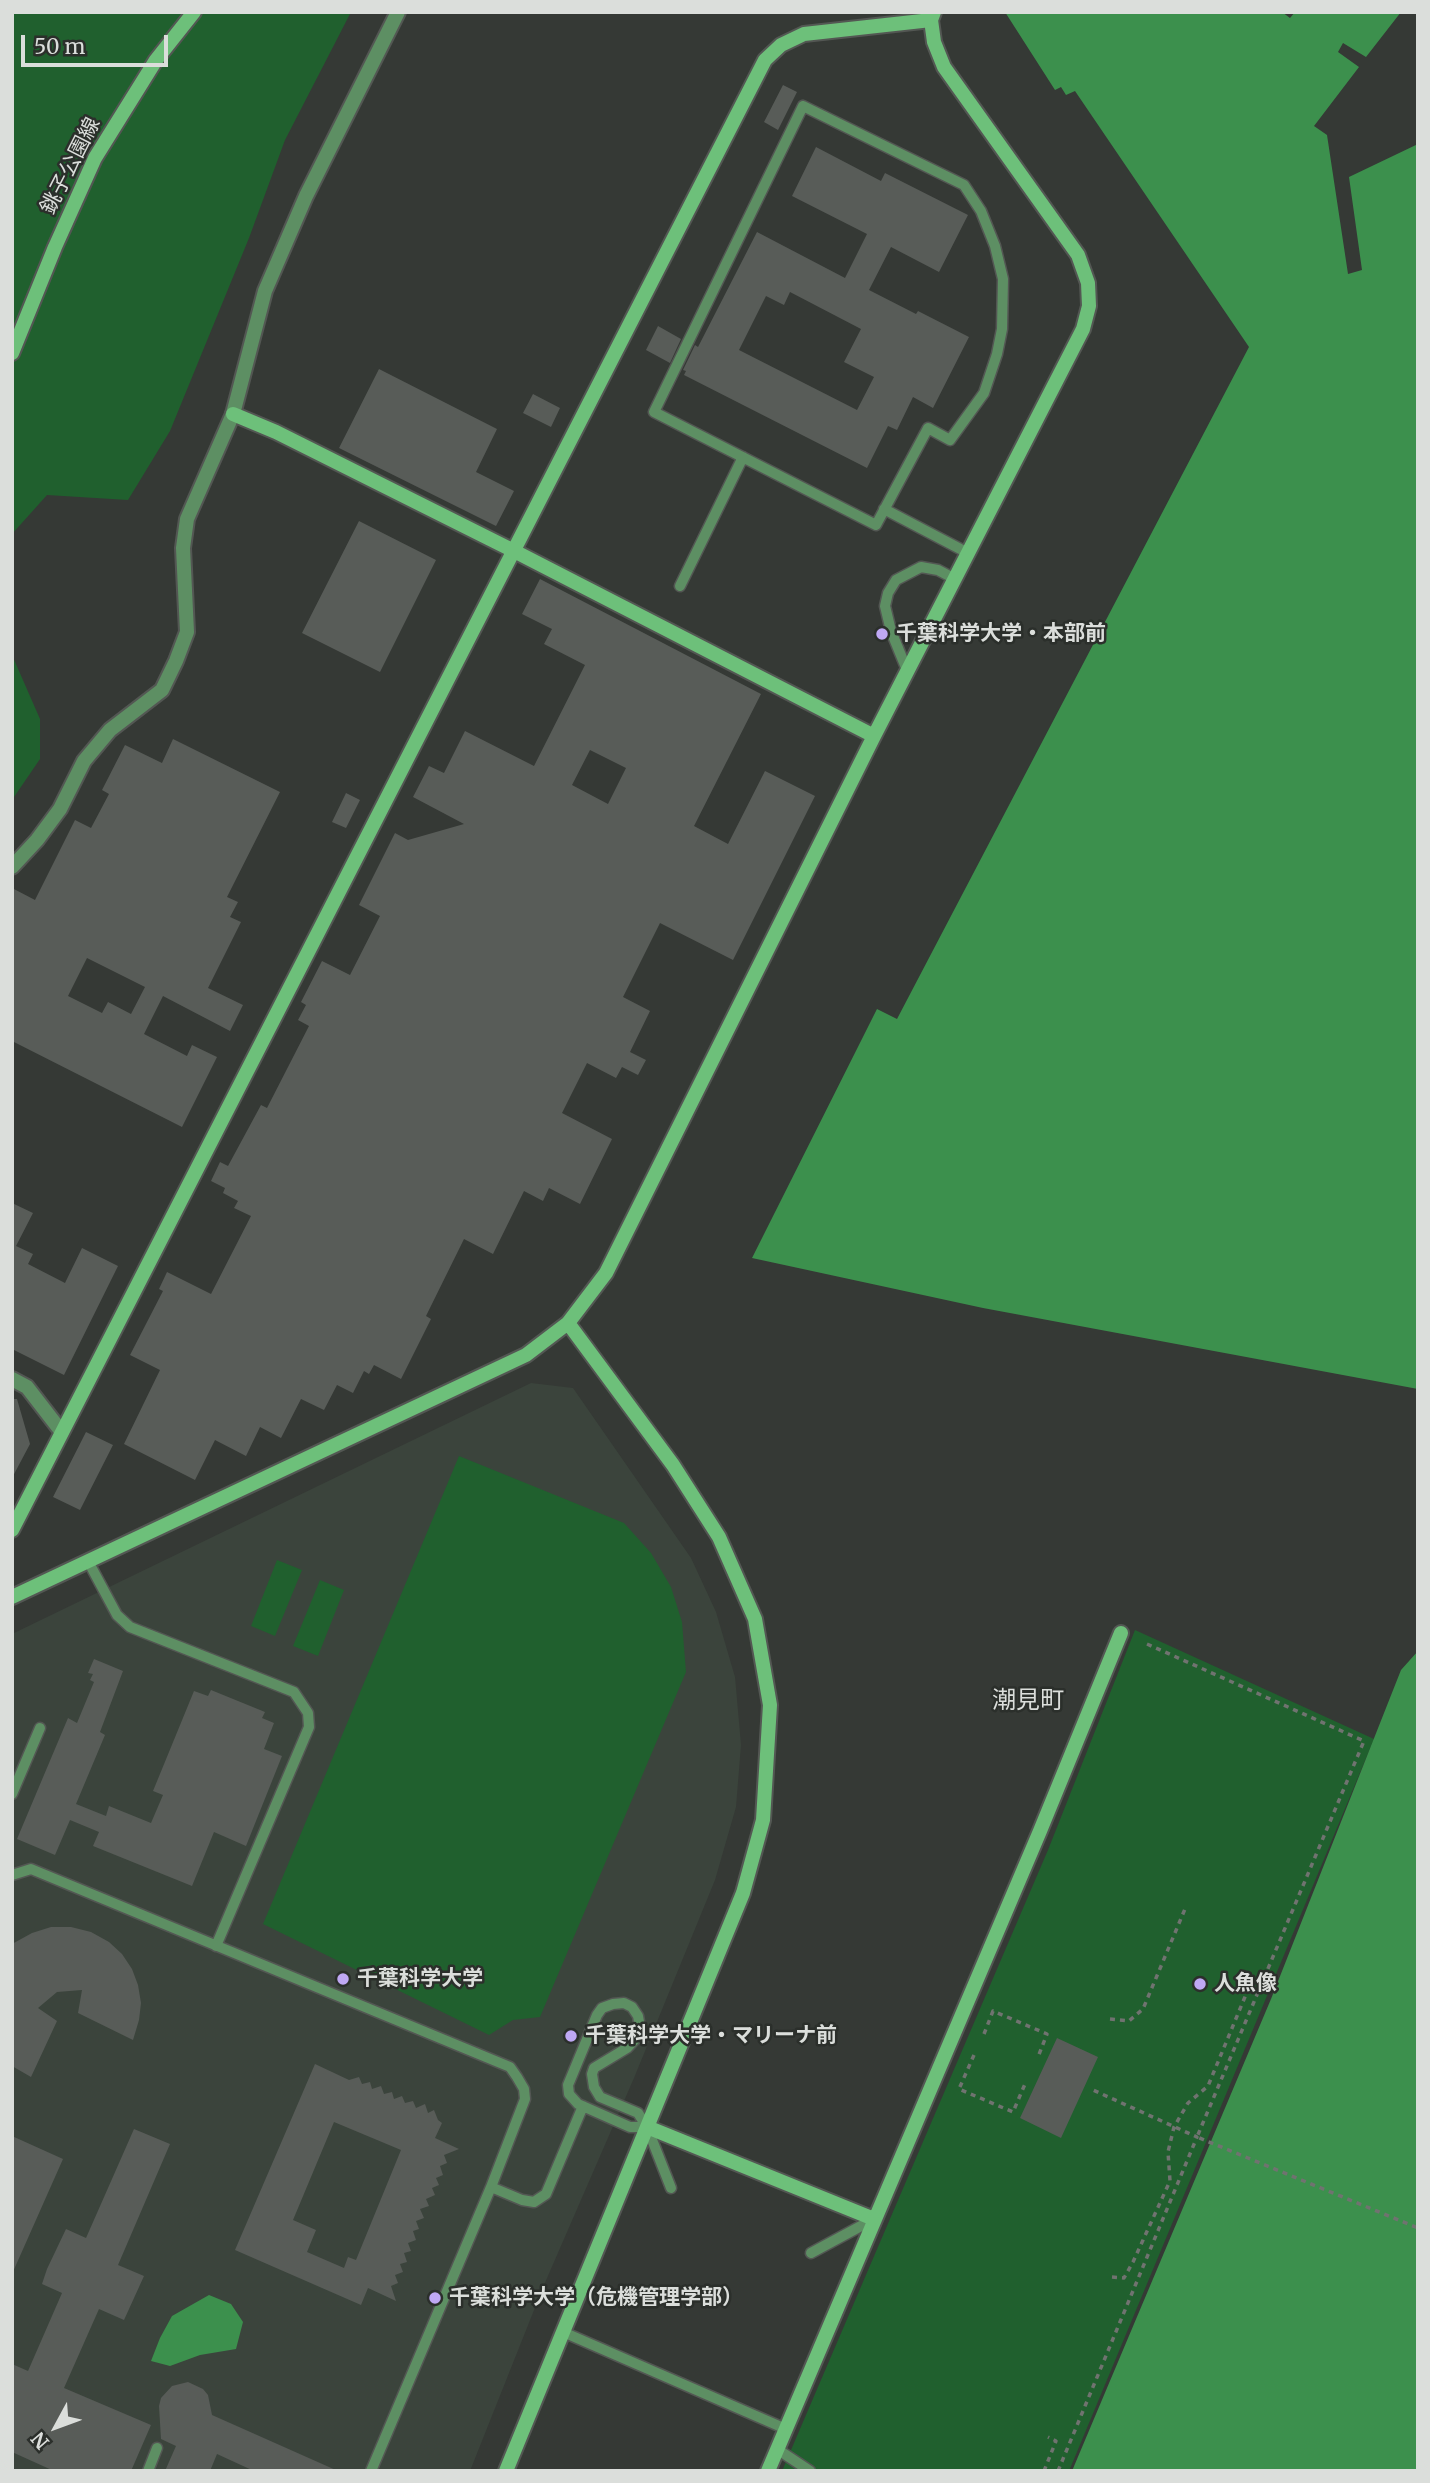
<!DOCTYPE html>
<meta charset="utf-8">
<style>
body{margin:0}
#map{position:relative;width:1430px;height:2483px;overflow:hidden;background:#353935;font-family:Merriweather,serif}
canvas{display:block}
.frame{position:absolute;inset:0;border:14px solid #dbdedb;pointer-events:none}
.north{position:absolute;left:21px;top:2392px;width:70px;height:70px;-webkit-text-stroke:5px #2b2f2b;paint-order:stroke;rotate:229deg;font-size:19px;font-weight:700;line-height:28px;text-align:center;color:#dbdedb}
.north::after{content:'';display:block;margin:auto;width:24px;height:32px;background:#dbdedb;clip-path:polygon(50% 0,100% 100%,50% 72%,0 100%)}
.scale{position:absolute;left:21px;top:35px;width:147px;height:32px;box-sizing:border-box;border:4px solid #dbdedb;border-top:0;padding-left:9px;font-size:21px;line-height:24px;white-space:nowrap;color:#dbdedb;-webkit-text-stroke:5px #2b2f2b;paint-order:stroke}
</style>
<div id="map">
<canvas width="1430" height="2483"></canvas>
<div class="frame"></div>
<div class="north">N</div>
<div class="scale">50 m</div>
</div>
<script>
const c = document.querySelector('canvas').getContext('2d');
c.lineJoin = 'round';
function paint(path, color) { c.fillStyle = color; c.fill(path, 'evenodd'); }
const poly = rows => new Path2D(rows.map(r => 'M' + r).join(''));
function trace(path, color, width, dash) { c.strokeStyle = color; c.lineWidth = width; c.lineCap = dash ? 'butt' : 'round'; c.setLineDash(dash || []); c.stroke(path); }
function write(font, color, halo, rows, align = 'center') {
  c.font = font + ' Merriweather,"Noto Sans JP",serif'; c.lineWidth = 5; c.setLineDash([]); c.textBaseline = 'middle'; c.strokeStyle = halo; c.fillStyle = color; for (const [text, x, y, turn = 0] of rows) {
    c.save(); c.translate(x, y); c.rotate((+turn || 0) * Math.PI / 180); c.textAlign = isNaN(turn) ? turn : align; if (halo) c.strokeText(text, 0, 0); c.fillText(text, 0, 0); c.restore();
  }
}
const built = poly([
 [531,1383,573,1388,691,1558,716,1612,735,1677,741,1745,736,1807,715,1880,634,2078,544,2285,470,2471,12,2471,12,1634]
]);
const green = poly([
 [12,12,351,12,285,140,249,238,170,431,128,500,47,495,12,534],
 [12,655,40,719,40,759,12,800],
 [459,1456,624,1523,651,1553,671,1587,682,1622,686,1672,540,2017,513,2020,489,2035,263,1924],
 [277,1560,302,1570,275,1636,251,1626],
 [320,1580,344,1590,318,1656,293,1646],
 [1135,1630,1374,1739,1069,2471,782,2471,1048,1850]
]);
const water = poly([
 [1005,12,1282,12,1290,18,1295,12,1401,12,1366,57,1343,43,1338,52,1359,67,1314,126,1327,135,1348,274,1362,270,1349,177,1418,144,1418,1389,983,1308,752,1258,877,1009,897,1019,1249,347,1075,91,1066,95,1061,87,1055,90],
 [1418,1651,1418,2471,1072,2471,1271,1999,1401,1670],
 [209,2295,231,2304,243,2322,236,2349,200,2355,170,2366,151,2361,160,2338,172,2316]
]);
const building = poly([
 [783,85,797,92,778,130,764,122],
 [816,147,881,181,885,173,968,215,939,272,891,247,869,290,916,314,918,311,969,337,933,408,913,397,897,430,888,426,867,468,684,375,686,371,683,370,695,345,698,347,757,232,845,278,867,234,792,196],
 [790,292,861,329,844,362,874,377,857,410,739,350,766,296,784,305],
 [658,326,681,339,670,363,646,350],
 [379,369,497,429,476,472,514,491,496,526,339,448],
 [533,394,560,408,551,427,523,413],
 [359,521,436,560,380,672,302,633],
 [540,579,761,694,694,826,728,844,765,771,815,796,733,960,660,923,623,997,650,1011,630,1052,646,1060,638,1075,622,1067,616,1078,587,1063,562,1113,612,1139,580,1204,549,1188,543,1201,524,1191,493,1254,464,1239,426,1316,431,1319,401,1379,374,1365,369,1374,364,1371,353,1393,337,1385,324,1410,301,1399,281,1438,260,1427,246,1456,215,1440,195,1480,124,1444,160,1370,130,1355,163,1291,159,1289,167,1272,211,1294,251,1216,234,1208,238,1201,223,1193,225,1188,211,1181,220,1162,228,1166,261,1105,267,1108,309,1026,298,1020,306,1005,301,1002,322,961,350,975,380,916,359,905,395,833,408,840,464,824,413,797,429,766,444,773,465,731,534,766,585,665,544,644,552,629,522,614],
 [590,750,626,768,608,804,572,785],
 [173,739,280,792,227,897,238,902,230,917,241,922,208,988,243,1005,230,1031,163,996,144,1034,187,1056,192,1045,217,1057,182,1127,12,1041,12,888,35,900,75,820,91,828,109,794,102,790,125,745,162,763],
 [87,958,145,987,131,1014,108,1002,102,1013,68,996],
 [346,793,360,800,346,828,332,822],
 [12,1203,33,1213,16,1246,33,1254,28,1264,65,1283,82,1248,118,1266,64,1375,12,1349],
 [12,1399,17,1399,30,1444,12,1478],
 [86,1432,113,1445,80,1510,53,1497],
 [94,1659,123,1671,100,1732,105,1735,76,1804,106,1816,109,1806,151,1823,163,1795,153,1791,194,1691,208,1696,211,1690,265,1712,262,1718,274,1723,264,1749,282,1756,246,1846,214,1832,192,1886,93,1846,99,1832,70,1820,55,1855,17,1839,68,1718,77,1723,94,1682,90,1680,93,1674,88,1673],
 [51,1927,71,1927,91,1932,109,1942,122,1954,132,1969,138,1985,141,2003,139,2020,133,2040,78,2013,82,1990,57,1992,38,2008,57,2021,31,2077,12,2066,12,1944,32,1933],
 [1057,2038,1098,2057,1061,2138,1020,2118],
 [315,2064,349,2080,359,2077,362,2084,370,2082,372,2089,381,2086,384,2094,392,2092,394,2099,402,2096,405,2103,413,2101,416,2108,425,2104,428,2113,434,2110,438,2120,442,2123,435,2138,459,2149,444,2155,447,2163,440,2166,443,2175,436,2178,439,2185,432,2188,435,2195,426,2199,429,2206,420,2209,424,2218,416,2221,419,2229,413,2231,416,2240,408,2243,411,2251,404,2253,407,2262,400,2264,403,2272,395,2275,398,2283,391,2286,396,2301,368,2288,361,2305,235,2250],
 [334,2122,401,2150,356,2260,348,2257,344,2268,307,2252,316,2230,293,2220],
 [134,2129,170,2144,118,2265,144,2276,124,2320,99,2309,64,2388,151,2425,131,2471,54,2471,12,2452,12,2364,28,2371,62,2293,42,2284,47,2269,66,2229,86,2238],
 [12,2136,63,2159,12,2274],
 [188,2382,203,2389,208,2395,212,2415,338,2471,254,2471,217,2454,210,2471,165,2471,176,2446,161,2439,159,2406,161,2398,172,2386]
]);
const path = poly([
 [1147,1644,1364,1741,1197,2137,1418,2228],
 [1110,2019,1129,2021,1143,2009,1185,1909],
 [984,2034,993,2011,1047,2034,1038,2057],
 [974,2055,959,2089,1013,2112,1025,2084],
 [1112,2277,1124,2278,1133,2262,1170,2181,1168,2152,1174,2127,1188,2103,1208,2086,1252,1980],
 [1044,2471,1056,2441,1048,2437],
 [1058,2471,1197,2137,1093,2090]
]);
const lane = poly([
 [803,106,964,185,981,211,995,246,1003,279,1002,329,997,354,984,393,950,440,928,428,876,525,654,412,803,106],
 [884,509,968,553],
 [680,586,743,457],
 [907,670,891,631,885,606,888,593,896,580,921,567,938,570,955,579],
 [88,1561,117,1615,130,1627,294,1692,308,1713,309,1727,216,1946],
 [12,1794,40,1728],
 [12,1875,31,1869,510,2067,517,2077,524,2089,525,2099,491,2187,371,2471],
 [647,2127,630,2127,578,2104,569,2094,568,2085,597,2015,602,2008,613,2004,624,2003,632,2007,638,2016,641,2033,627,2048,594,2068,592,2074,594,2087,600,2097,638,2113,647,2127,671,2188],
 [491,2187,522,2200,534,2202,546,2194,583,2106],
 [811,2253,874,2219],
 [563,2332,786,2429],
 [777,2449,810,2471],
 [148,2471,157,2448]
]);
const street = poly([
 [12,867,37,840,60,809,84,761,110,730,162,690,176,661,187,632,183,548,187,519,233,414,265,291,306,196,398,12],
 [12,1379,27,1387,61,1431]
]);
const secondary = poly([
 [12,353,55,247,95,158,156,60,194,12],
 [233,414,276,432,514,551,874,736],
 [12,1530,765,60,781,45,804,34,931,20],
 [12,1597,526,1355,568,1323,606,1273,874,736,1083,329,1089,306,1088,283,1078,255,944,67,934,42,931,20,934,12],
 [647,2127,874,2219],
 [506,2471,743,1893,763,1820,770,1705,755,1619,719,1537,673,1465,568,1323],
 [768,2471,1040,1831,1121,1633]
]);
const markers = [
 [882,634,7,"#bfa8f4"],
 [343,1979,7,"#bfa8f4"],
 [1200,1984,7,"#bfa8f4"],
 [571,2036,7,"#bfa8f4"],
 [435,2298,7,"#bfa8f4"]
];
const streetNames = [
 ["銚子公園線",71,166,-63]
];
const poiNames = [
 ["千葉科学大学・本部前",896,634],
 ["千葉科学大学",357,1979],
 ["人魚像",1214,1984],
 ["千葉科学大学・マリーナ前",585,2036],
 ["千葉科学大学（危機管理学部）",449,2298]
];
const quarterNames = [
 ["潮見町",1028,1701]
];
paint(built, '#3b443c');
paint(green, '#20602e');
paint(water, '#3c904d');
paint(building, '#585c58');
trace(lane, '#535753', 13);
trace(street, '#535753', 18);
trace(secondary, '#535753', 18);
trace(path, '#707370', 3.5, [5, 5]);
trace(lane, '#5d8f63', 10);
trace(street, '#5d8f63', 14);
trace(secondary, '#6dc07a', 14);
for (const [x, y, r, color] of markers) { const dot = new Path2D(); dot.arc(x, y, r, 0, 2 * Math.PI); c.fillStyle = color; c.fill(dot); trace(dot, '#2b2f2b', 2.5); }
write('21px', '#dbdedb', '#2b2f2b', streetNames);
write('bold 21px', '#dbdedb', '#2b2f2b', poiNames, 'left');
write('24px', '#dbdedb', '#2b2f2b', quarterNames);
</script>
